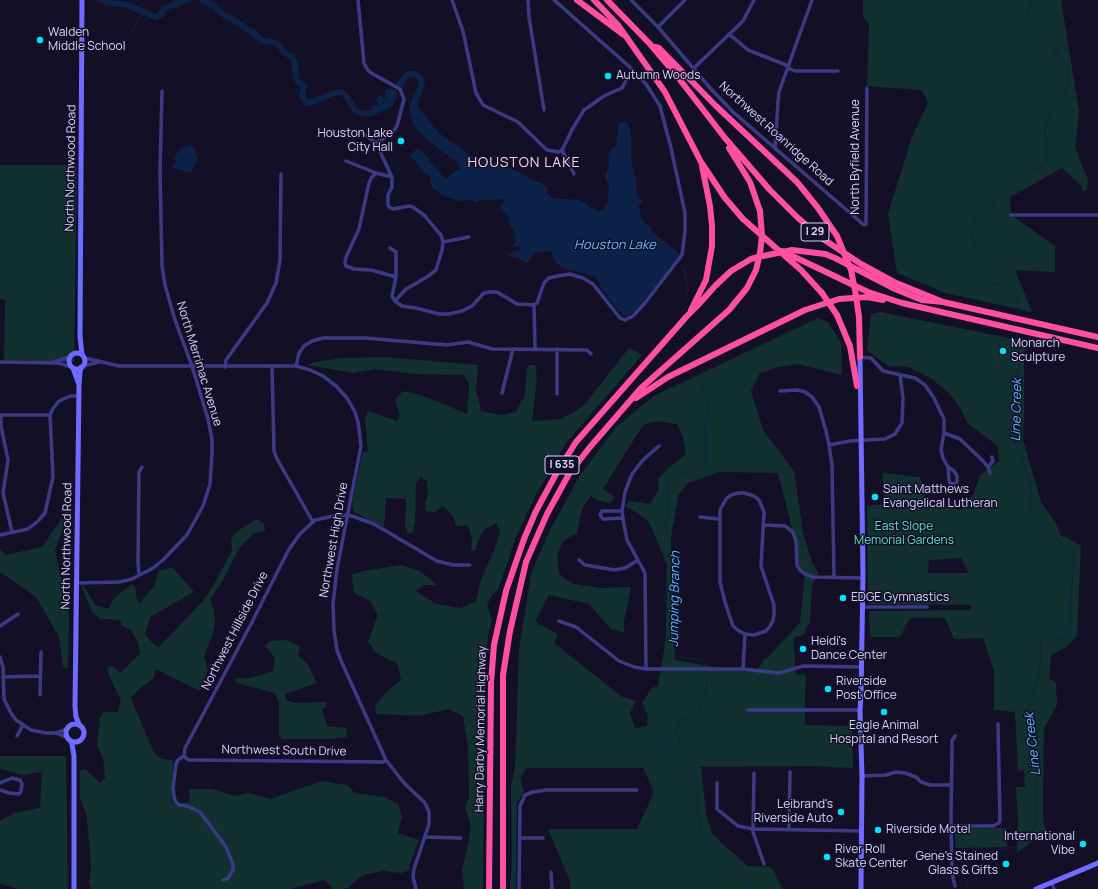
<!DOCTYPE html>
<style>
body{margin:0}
canvas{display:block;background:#130f26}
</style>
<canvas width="1098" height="889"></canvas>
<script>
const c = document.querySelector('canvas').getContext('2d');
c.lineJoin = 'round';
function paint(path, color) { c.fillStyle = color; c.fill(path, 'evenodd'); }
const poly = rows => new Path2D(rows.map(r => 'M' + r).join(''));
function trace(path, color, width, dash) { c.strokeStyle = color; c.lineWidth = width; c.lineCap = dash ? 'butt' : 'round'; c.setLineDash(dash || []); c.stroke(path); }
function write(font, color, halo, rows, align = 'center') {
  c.font = font + ' Manrope,sans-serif'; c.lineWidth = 3; c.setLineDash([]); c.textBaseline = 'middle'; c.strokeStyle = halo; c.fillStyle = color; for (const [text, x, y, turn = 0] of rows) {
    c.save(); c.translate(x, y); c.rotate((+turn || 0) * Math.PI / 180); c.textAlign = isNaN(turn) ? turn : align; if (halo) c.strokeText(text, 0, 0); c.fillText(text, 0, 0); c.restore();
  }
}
const green = poly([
 [863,0,1061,0,1079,111,1075,148,1088,180,1087,190,1083,192,1081,185,1062,168,1010,197,1011,215,1055,246,1055,272,1015,270,1032,312,946,293,897,273,888,214,912,137,928,103,922,90,867,86,869,24,863,17],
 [0,165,77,165,74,362,4,360,5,300,0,299],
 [880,312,1024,341,1024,412,1023,440,1041,502,1056,524,1061,536,1066,537,1081,546,1077,636,1066,647,1051,655,1049,678,1056,683,1057,705,1044,728,1043,808,1044,824,1049,837,1038,837,1017,853,1018,823,1016,787,1025,787,1024,771,1018,770,1015,712,994,710,994,671,983,638,954,639,945,618,910,618,900,637,870,637,869,611,971,610,971,605,868,604,867,506,883,504,884,489,882,473,920,477,929,506,954,508,962,511,961,504,973,495,980,475,999,461,998,446,968,424,959,406,949,393,932,379,909,367,888,366,867,350,871,314],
 [961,558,969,573,928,573,929,560],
 [818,318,828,322,841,343,842,375,799,364,778,367,760,373,751,391,763,430,794,471,803,533,812,562,818,573,812,586,810,623,806,627,805,634,793,638,796,675,806,674,805,691,805,725,852,726,853,768,809,766,701,767,707,819,712,833,722,844,733,853,747,866,771,867,783,889,570,889,570,881,548,829,637,829,654,792,643,768,526,768,520,778,524,792,517,803,516,889,510,889,512,861,511,787,515,768,519,649,531,574,549,532,579,477,616,427,654,396],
 [656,421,677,424,683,436,686,454,667,469,658,479,659,489,650,504,629,501,625,506,637,513,649,522,667,564,666,638,658,686,652,688,642,702,648,716,647,726,635,728,630,713,636,701,622,697,554,643,558,634,535,622,549,595,589,604,611,629,624,633,624,621,631,587,601,588,574,584,565,579,559,573,557,555,564,540,577,533,582,509,591,496,601,501,610,503,615,497,603,489,643,425],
 [719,472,778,473,793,532,796,556,800,570,805,574,800,623,768,657,763,660,762,663,756,670,727,669,675,660,671,538,678,496,688,483],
 [629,348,642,355,566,443,536,495,516,537,498,590,492,595,487,605,492,620,488,636,485,674,483,889,464,889,462,869,467,850,471,827,465,806,469,797,468,746,463,716,448,709,420,716,376,714,375,705,387,692,401,680,397,663,375,652,368,641,378,615,370,601,354,593,352,575,363,571,401,565,420,571,437,585,424,585,416,591,436,604,461,608,476,601,481,580,495,548,500,531,496,523,484,530,478,541,475,551,471,551,472,539,468,525,456,526,453,516,443,506,435,512,426,511,425,505,428,493,427,481,421,477,416,484,415,523,412,534,408,533,405,527,406,499,386,498,384,527,355,513,353,510,352,504,363,451,368,452,365,418,368,411,397,421,400,416,395,399,403,391,421,395,467,414,469,384,464,375,415,374,375,369,353,373,308,365,315,362,342,358,384,357,478,365,476,390,481,411,501,415,516,412,525,395,527,367,530,365,535,365,537,377,532,421,561,419,575,412,585,404],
 [71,505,70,518,59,538,55,551,69,615,68,669,63,667,59,637,36,597,0,572,0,548,5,555,42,547],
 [257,519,264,523,265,531,254,533,240,547,223,580,210,600,214,610,215,621,213,633,204,656,208,670,200,691,155,669,154,678,139,689,131,698,145,732,155,754,162,759,173,760,172,801,174,804,190,802,189,789,212,789,234,796,249,793,270,799,322,781,347,785,355,793,385,797,398,804,402,817,398,833,419,840,409,866,410,870,401,873,384,871,362,875,348,888,342,889,333,889,325,880,290,889,91,889,89,883,91,869,90,849,86,813,80,799,80,771,85,769,100,783,105,778,103,758,97,745,100,718,104,712,118,712,121,701,110,678,107,668,112,666,121,673,140,653,138,642,131,630,122,626,120,620,100,619,92,612,82,588,83,585,95,605,108,609,115,597,132,584,135,587,137,600,140,603,154,586,159,571,172,567,194,592,150,617,145,635,158,648,203,601,214,584,232,551,231,540,236,532],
 [286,640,300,646,298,656,307,663,317,683,285,694,286,700,294,703,326,702,327,706,322,709,327,726,346,728,347,737,329,739,282,739,279,734,279,703,275,693,236,683,235,678,251,678,273,671,275,658,265,646,270,641],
 [0,756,66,756,68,889,19,889,0,884,0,821,14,813,40,808,42,772,23,775,0,769],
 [1007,828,1007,847,956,848,954,831,955,829]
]);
const water = poly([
 [392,89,396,90,397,94,396,99,392,106,382,112,375,113,371,112,373,105,379,105,376,100,379,95,385,98,386,97,385,90],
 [413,95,419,97,418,107,439,133,474,158,497,163,519,172,537,182,540,182,547,187,547,193,552,198,580,200,596,211,599,211,603,209,606,205,609,192,609,188,605,178,609,164,608,155,612,148,616,145,618,134,618,124,626,121,629,126,631,134,631,158,637,186,636,193,642,200,642,202,638,204,640,209,640,214,645,224,651,226,652,232,674,249,680,255,671,266,668,267,667,272,638,307,631,314,623,316,602,290,602,288,600,287,599,282,594,276,588,275,584,273,568,270,559,265,555,262,551,251,536,252,527,263,515,257,513,258,508,255,515,251,519,251,520,248,518,246,514,246,513,245,516,241,513,229,510,226,509,218,500,208,505,200,497,199,485,201,481,199,476,202,471,200,459,201,442,195,438,191,433,188,430,184,431,177,423,172,418,166,416,162,410,157,415,150,418,149,422,151,444,177,446,178,460,168,460,165,428,140,414,126,409,110],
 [191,145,193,147,197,156,197,161,191,173,173,168,176,161,174,158,176,154,184,147]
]);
const stream = poly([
 [1054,50,1064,47,1067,48,1069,55,1068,65],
 [109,53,130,34,139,18,146,13],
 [679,262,684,269,687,284,686,300],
 [1019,317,1019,305,1016,295,1004,284,992,283,985,279,976,252,972,236,975,219,992,208,997,198,1017,176,1026,171,1042,167,1047,163,1045,129,1051,114,1065,95,1069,71,1068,66,1058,57,1054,50,1049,47,1028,15,1031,0],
 [701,380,703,393,707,402,709,413,705,426,706,448,705,459,707,471,703,475,696,476,691,473,678,473,672,476,667,484,669,507,666,525,666,534,676,544,674,652,676,656,681,658,697,659,705,663,707,665],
 [707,674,706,695,698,714,691,718,678,721,676,729,680,743,678,747,669,748,659,742,655,743,659,751,669,761,698,779,698,812,701,830,711,848,750,884,751,889],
 [968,889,963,870,964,861,970,856,978,853,1016,847,1026,841,1034,829,1037,818,1037,764,1029,706,1033,697,1041,660,1040,643,1043,638,1048,636,1060,640,1065,639,1068,634,1070,624,1070,607,1075,554,1060,543,1052,532,1040,525,1032,516,1029,508,1031,500,1031,488,1022,458,1015,444,1020,421,1015,399,1019,367,1017,332]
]);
const river = poly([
 [101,0,109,3,124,4,156,17,160,15,164,8,188,0],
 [202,0,214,6,225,16,229,17,255,34,262,41,270,41,278,44,285,53,292,57,295,63,296,79,304,87,302,95,306,103,315,101,334,93,341,92,347,97,355,111,365,114,374,112,378,109],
 [399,85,408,74,415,74,420,78,422,82,421,87,415,101]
]);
const street = poly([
 [358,0,364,63,367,69,371,73,400,89,404,99,397,126,391,134,376,143],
 [452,0,463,31,476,93,483,105,518,122,547,150,559,152,562,150,573,128,584,110,604,96,622,88,632,69],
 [528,0,529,17,544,110],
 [631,0,658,27,711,89,733,112,864,225,866,224,867,88],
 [658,27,685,0],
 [729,34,748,50,786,65,788,68,795,71,838,71],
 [694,68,743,21,754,0],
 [362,132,376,143,392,177,392,187,388,195,388,204,389,207,393,209,409,206,413,207,425,216,434,227,441,235,443,242,442,250,436,270,427,277,406,289,395,301],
 [775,149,778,102,779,92,812,0],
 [562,150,574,174],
 [346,161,376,173,392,177],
 [376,173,372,177,369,183,359,229,346,257,345,263,346,266,354,269,371,270,396,277,392,296,395,301],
 [1011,215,1098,215],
 [443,242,469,237],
 [390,248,396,252,396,277],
 [395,301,402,306,416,308,439,314,449,314,462,311,472,306,484,293,490,292,497,292,517,304,534,305,537,303,544,283,549,278,558,276,570,274,583,278,593,284,620,318,625,320,633,316,644,304,682,255,685,231,685,213,671,148,660,106,646,84,632,69,554,0],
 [534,305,535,349],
 [557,349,557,394],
 [860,357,871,358,883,371,915,378,925,385,934,398,944,419,944,433,941,450,943,458,948,467,949,480,950,483,953,484,957,482,957,476,954,471,948,467],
 [85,358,119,366,296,366,310,370,323,376,336,386,347,398,355,412,358,422,361,446,337,569,333,604,334,631,337,650,342,663,386,760,404,783,425,803,429,812,429,824,414,869,413,877,416,889],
 [0,362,58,363,71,367],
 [54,362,69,357],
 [83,366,99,362],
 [296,366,299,353,304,346,312,341,323,338,365,338,447,345,468,342,492,349,587,350,591,354],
 [225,367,226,360,267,303,276,283,280,260,281,174],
 [272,367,274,451,277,459,313,522],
 [780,391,797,390,805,392,812,397,819,407,826,431,829,445,832,465,834,578],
 [502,393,513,349],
 [0,415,50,415],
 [1,415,1,426,8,460,3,493,12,532],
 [944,433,960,439,983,461,988,467,990,473],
 [829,445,850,441,885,439,895,434,902,423,903,398,900,375],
 [988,467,993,461,992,457],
 [738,493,744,493,754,496,759,500,764,512,761,566,774,605,774,614,773,621,770,626,766,631,754,635,745,634,739,631,733,626,725,602,720,582,720,510,726,499,731,495,738,493],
 [622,511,602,511,600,515,603,519,623,518],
 [700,517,719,519],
 [764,525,785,526,793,532,796,541,797,565,800,570,805,574,813,577,863,578],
 [0,535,28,529,38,521,45,513,53,477,50,415,52,410,59,401,70,396,79,396],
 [579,560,585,565,615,570,625,568,638,560],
 [139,575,138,562,139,472,142,467],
 [77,583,119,582,132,579,153,568,163,560,187,535,203,506,210,484,212,453,212,439,208,419,192,366,175,320,165,285,162,266,160,171,162,91],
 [862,607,927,607],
 [559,621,576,627,619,661,634,667,646,669,743,669,779,673,803,666,862,667],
 [0,626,18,614],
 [0,657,3,667,4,699,11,713,16,720,31,730,46,733,56,733,67,737],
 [646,669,645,573,627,540,624,525,622,511,625,492,632,474,643,460,659,446],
 [743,669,745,634],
 [3,677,40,676],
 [40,695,41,652],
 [748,710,860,710],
 [56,733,67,729],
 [17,736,23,725],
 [955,736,952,741,952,753,951,814,952,873,955,886],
 [184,756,185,748,250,626,288,551,299,535,315,520,334,516,343,515,352,516,374,524,437,561,453,565,470,565],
 [184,756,188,760,192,760,383,762,386,760],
 [184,756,178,760,176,764,173,789,175,801,179,805,187,806,200,812,226,847,233,864,233,870,228,878,223,880],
 [862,776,886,775,896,772,905,773,916,777,921,782,930,785,952,785],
 [0,783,12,778,20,780,22,784,21,791,19,794,9,793,0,790],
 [717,783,717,809,738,826,753,829,861,831],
 [952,826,993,826,999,823,1000,820,998,724],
 [752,829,764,864],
 [753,829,754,773],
 [789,830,790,772],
 [425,837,461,838],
 [520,838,543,838],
 [551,872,552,889],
 [1052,882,1054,889],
 [519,889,520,806,525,795,533,792,546,790,637,790]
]);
const secondary = poly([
 [82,0,80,336,82,355],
 '69 361a8 8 0 1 1 16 0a8 8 0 1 1-16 0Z',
 [860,357,863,574,861,695,860,710,862,776,861,889],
 [73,368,79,385],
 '66 733a9 9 0 1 1 18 0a9 9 0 1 1-18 0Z',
 [80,726,76,717,75,706,79,386,80,372,81,367],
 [70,740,72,744,74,756,74,889],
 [1036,889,1098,863]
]);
const highway = poly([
 [577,0,624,35],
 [594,0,618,25,665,92,701,162,725,198,743,219,801,270,822,293],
 [607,0,650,44,677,76,725,138,769,189,797,217,820,237,861,264,894,282,943,302],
 [655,47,659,48,716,106,797,182,818,208,837,236],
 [729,148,750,182,760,211],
 [782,251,868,292,902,303,1098,348],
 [825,254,835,258,895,289,922,300,943,302,1098,337],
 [691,310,706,280,712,246,712,226,710,206,702,166],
 [837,315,850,346,857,386],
 [859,317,860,357],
 [636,398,668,377,805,310,839,299,867,297,883,300],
 [489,889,491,682,494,645,506,591,524,539,536,511,556,474,576,442,687,316,699,304,715,286,731,271,751,259,762,256],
 [503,889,503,675,510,631,526,562,547,514,569,474,590,447,641,388,729,310,747,288,756,270]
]);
const highwayBridge = poly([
 [837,236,851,270,855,290,859,317],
 [763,256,792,250,825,254],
 [756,270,760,253,762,236,760,211],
 [822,293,837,315]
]);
const markers = [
 [40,40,4,"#00e5ff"],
 [608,76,4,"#00e5ff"],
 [401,141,4,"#00e5ff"],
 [1003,351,4,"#00e5ff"],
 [875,497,4,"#00e5ff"],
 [843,598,4,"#00e5ff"],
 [803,649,4,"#00e5ff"],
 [828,689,4,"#00e5ff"],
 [884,712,4,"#00e5ff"],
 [841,812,4,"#00e5ff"],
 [878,830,4,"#00e5ff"],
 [1083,844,4,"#00e5ff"],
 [827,857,4,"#00e5ff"],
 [1006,864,4,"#00e5ff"]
];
const shields = [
 [815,232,28],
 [562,465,34]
];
const shieldNames = [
 ["I 29",815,232],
 ["I 635",562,465]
];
const poiNames = [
 ["Walden",48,33],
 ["Middle School",48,47],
 ["Autumn Woods",616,76],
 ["Houston Lake",393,134,"right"],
 ["City Hall",393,148,"right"],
 ["Monarch",1011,344],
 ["Sculpture",1011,358],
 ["Saint Matthews",883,490],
 ["Evangelical Lutheran",883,504],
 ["EDGE Gymnastics",851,598],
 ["Heidi's",811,642],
 ["Dance Center",811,656],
 ["Riverside",836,682],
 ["Post Office",836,696],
 ["Eagle Animal",884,726,"center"],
 ["Hospital and Resort",884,740,"center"],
 ["Leibrand's",833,805,"right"],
 ["Riverside Auto",833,819,"right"],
 ["Riverside Motel",886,830],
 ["International",1075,837,"right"],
 ["Vibe",1075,851,"right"],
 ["River Roll",835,850],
 ["Skate Center",835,864],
 ["Gene's Stained",998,857,"right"],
 ["Glass & Gifts",998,871,"right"]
];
const streetNames = [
 ["Northwest Roanridge Road",776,134,42],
 ["North Byfield Avenue",856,157,-90],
 ["North Northwood Road",71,168,-89],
 ["North Merrimac Avenue",199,364,73],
 ["Northwest High Drive",334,540,-80],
 ["North Northwood Road",67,546,-89],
 ["Northwest Hillside Drive",235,631,-63],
 ["Harry Darby Memorial Highway",481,729,-89],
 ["Northwest South Drive",284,751,1]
];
const parkNames = [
 ["East Slope",904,527],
 ["Memorial Gardens",904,541]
];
const waterNames = [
 ["Houston Lake",615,245],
 ["Line Creek",1017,410,-89],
 ["Jumping Branch",675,599,-89],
 ["Line Creek",1033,744,-96]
];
const quarterNames = [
 ["HOUSTON LAKE",524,163]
];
paint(green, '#12302f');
paint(water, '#0c2248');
trace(stream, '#0c2248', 1);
trace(river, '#0c2248', 6);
trace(street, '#3d3a85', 3.5);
trace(secondary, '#6f6bff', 5);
trace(highway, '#ff4fa3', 6);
trace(highwayBridge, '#ff4fa3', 6);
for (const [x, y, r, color] of markers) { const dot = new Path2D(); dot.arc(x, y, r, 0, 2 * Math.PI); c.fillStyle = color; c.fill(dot); trace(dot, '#130f26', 1.5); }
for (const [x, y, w] of shields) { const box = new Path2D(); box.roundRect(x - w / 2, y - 9, w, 18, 3); c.fillStyle = '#130f26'; c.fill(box); trace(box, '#d9d4ff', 1); }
write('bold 11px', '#d9d4ff', null, shieldNames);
write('12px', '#d9d4ff', '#130f26', poiNames, 'left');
write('12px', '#d9d4ff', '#130f26', streetNames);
write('12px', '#5fe0c0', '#130f26', parkNames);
write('italic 13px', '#62b6ff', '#130f26', waterNames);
c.letterSpacing = '1px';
write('14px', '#ffd6f0', '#130f26', quarterNames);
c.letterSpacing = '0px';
</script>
